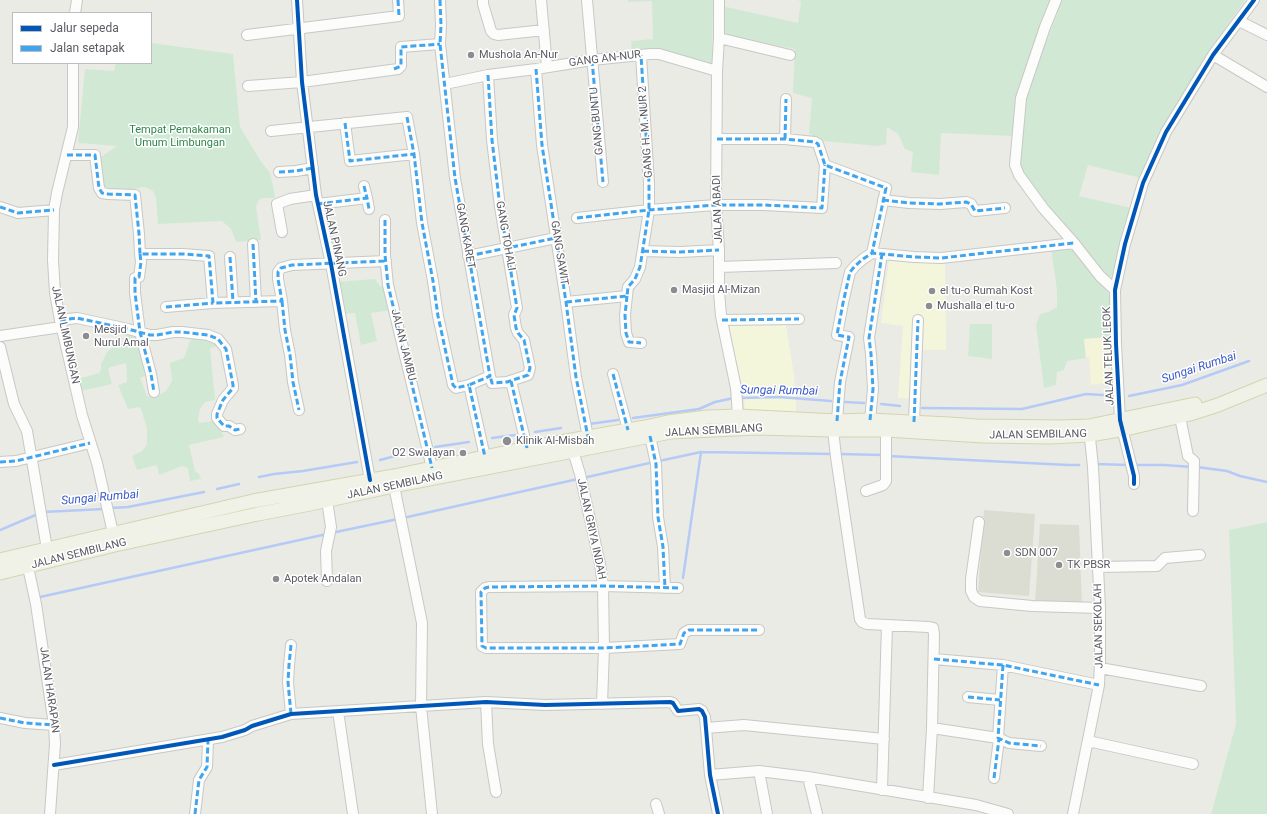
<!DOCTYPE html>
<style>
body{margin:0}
#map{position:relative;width:1267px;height:814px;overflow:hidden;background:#eaebe4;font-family:Roboto,sans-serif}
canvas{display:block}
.legend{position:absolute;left:12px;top:12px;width:140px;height:52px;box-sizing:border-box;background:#fff;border:1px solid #bdbdc1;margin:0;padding:5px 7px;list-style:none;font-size:12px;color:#5a5b63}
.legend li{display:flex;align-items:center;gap:8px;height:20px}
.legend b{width:20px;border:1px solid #bdbdc1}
</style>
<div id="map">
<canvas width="1267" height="814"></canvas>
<ul class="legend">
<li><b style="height:5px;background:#0057b8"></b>Jalur sepeda</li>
<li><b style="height:5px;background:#40a5ee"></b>Jalan setapak</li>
</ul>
</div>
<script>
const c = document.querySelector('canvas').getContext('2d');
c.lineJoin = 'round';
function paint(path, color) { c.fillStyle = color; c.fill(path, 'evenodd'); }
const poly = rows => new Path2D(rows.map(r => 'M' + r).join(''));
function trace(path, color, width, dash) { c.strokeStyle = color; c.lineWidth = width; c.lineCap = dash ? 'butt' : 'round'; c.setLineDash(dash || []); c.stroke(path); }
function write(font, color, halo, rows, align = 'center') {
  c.font = font + ' Roboto,sans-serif'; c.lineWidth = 3; c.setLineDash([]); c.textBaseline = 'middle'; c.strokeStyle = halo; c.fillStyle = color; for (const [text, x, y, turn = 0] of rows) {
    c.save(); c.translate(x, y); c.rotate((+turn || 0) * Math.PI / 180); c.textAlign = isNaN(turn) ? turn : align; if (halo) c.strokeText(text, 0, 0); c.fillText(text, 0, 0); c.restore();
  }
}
const commercial = poly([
 [889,260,945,262,946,350,922,350,921,399,898,398,903,326,881,323],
 [785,320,794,375,797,420,745,420,744,392,725,322]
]);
const education = poly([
 [984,510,1035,514,1029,596,978,592],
 [1040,524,1079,525,1082,605,1035,604]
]);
const green = poly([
 [628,0,713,0,712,66,659,49,632,52,631,41,653,39,652,1,628,2],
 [797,0,1051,0,1016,100,1012,136,941,133,939,175,911,172,913,152,905,149,898,134,887,127,886,144,878,146,824,141,815,138,809,133,812,98,793,93,795,49,722,35,722,6,798,23,801,1],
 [1062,0,1245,0,1225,29,1184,94,1141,178,1088,165,1079,196,1131,208,1114,276,1110,277,1106,275,1094,264,1040,197,1023,173,1019,158,1028,91],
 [151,43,233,54,240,127,260,160,270,173,274,190,275,198,262,198,258,201,256,207,261,240,236,242,231,229,222,221,158,224,156,198,153,191,145,187,117,191,111,190,104,186,98,159,117,146,78,143,85,69,114,71,116,63,151,63],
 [1068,248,1073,249,1098,279,1107,291,1112,301,1111,337,1084,339,1086,358,1067,361,1064,370,1057,372,1056,385,1044,388,1036,325,1040,314,1048,312,1057,307,1057,290,1051,249],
 [375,279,380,286,387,288,392,310,371,313,377,341,361,345,355,313,342,314,336,282],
 [970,324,992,324,992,359,968,356],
 [125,333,134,337,139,336,150,374,140,378,147,396,154,398,166,391,172,381,170,363,184,358,190,341,195,337,210,338,219,346,210,348,215,400,205,402,200,409,198,420,199,423,215,421,219,427,224,437,189,445,195,471,199,474,201,479,190,481,188,468,182,466,159,475,157,465,137,470,132,456,142,451,146,446,147,442,147,428,141,409,139,407,128,409,118,385,127,382,126,363,111,367,108,369,112,384,81,391,78,379,99,373,101,370,101,364,107,352,112,348,125,343],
 [1267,522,1267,814,1211,814,1236,724,1229,530]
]);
const sand = poly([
 [1111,337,1112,382,1091,385,1089,357,1086,358,1084,339]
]);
const stream = poly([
 [1129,396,1182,385,1249,361],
 [739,398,779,397,831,401],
 [845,402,864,403],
 [881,404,900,406],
 [922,408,1022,409,1086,394,1103,395],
 [633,418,699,409,715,402,734,398],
 [589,424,618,420],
 [535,432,561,428],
 [492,438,515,435],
 [435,447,469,442],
 [838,454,883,455],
 [888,456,1068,465,1079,465],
 [380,460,399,455],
 [659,461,701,452,833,454],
 [1095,464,1128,465],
 [1133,465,1164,465,1192,467],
 [1197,467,1227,471,1240,476,1267,482],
 [259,477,274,474,303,471,357,462],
 [583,478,654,462],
 [217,489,239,484],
 [111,508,128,507,204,492],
 [43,512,104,509],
 [403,518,578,479],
 [0,530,38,514],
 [336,532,398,519],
 [683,578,701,452],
 [40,597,327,534]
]);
const minor = poly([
 [297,0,302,82,316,195,331,264,370,480],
 [440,0,441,25,440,44,455,178,490,376,469,385,485,457],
 [483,0,483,4,491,31,494,34,498,35,544,30],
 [541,0,547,67],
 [587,0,603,182],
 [719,0,719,38,717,71,716,205,719,250,719,291,721,316,736,388,738,416],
 [1056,0,1045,27,1021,98,1015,165,1019,175,1043,208,1074,243,1100,276,1115,290],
 [75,13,77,0],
 [1239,21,1267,35],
 [247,35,399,16,398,0],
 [719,38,790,55],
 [1213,55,1267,87],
 [73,63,73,127,57,193,54,210,53,260,55,293,60,320,82,415,97,463,113,533],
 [536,69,542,145,566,302,576,377,588,437],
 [488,75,492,140,500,207,517,308,514,315,516,328,518,333,524,340,530,368,528,375,507,382,492,383,490,376],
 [445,84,488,75,536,69,592,60,650,54,659,54,717,71],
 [248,86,302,82,398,69,401,66,401,47,440,44],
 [345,123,350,161,414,154],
 [271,131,407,117,414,154,422,223,433,281,438,316,453,385,456,388,469,385],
 [717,139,785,139,815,142,818,144,825,165,886,188,872,253],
 [785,139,786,99],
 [67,155,95,155,99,188,102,193,108,194,135,195,139,234,140,254,183,254,209,256,213,303,282,301,278,279,278,272,281,268,292,265,386,261],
 [279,172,296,171,313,168],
 [364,186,367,198],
 [883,200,909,203,940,204,966,202,971,204,975,211,1005,208],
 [318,204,367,198,369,209],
 [0,207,18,213,54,210],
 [577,218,649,210,716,205,764,205,822,208,825,165],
 [385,220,385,255,388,285,432,468],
 [282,232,277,204,290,199,316,195],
 [253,244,256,302],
 [643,251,680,252,719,250],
 [140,254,141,262,139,277,135,278,135,293,140,332,151,374,154,392],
 [468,256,556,238],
 [230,257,233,302],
 [719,267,836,263],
 [627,296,625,315,626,333,629,342,641,343],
 [282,301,285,330,290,355,293,382,299,410],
 [566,302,627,296,628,287,635,279,640,267,649,210,649,183,641,55],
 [166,307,213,303],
 [60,320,77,318,128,329,150,335,157,335,173,332,182,332,208,335,218,339,226,349,233,385,233,388,223,400,217,414,217,418,224,426,229,426,235,430,240,429],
 [722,320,799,319],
 [0,336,61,327],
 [0,347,14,404,27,431,47,549],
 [613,374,628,430],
 [511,381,527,448],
 [1180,417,1188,456,1194,461,1193,511],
 [870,420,873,389,871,354,869,338,882,254],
 [837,421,840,382,849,337,837,335,843,303,850,272,855,266,863,259,872,253,914,257,941,258,1074,243],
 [914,422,918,320],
 [833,430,836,457,860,619,862,622,867,624,928,627,933,628,934,634,932,728,928,798],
 [650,436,656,464,658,517,663,547,665,588],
 [573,451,580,474,600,564,603,586,604,648,602,704],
 [0,462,16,461,90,443],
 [1134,484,1134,476,1120,420,1116,344,1115,290,1125,244,1143,183,1166,132,1213,55,1254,0],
 [394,486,422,623,421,706,432,814],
 [866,491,883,485,886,481,886,430],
 [327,500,331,527,326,551,327,581],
 [979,522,971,579,971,591,974,597,980,601,1032,606,1100,608],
 [28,567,36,604,54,725,55,744,50,814],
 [1098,567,1157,566,1165,558,1200,555],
 [678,588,603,586,489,587,485,588,481,592,482,646,486,648,604,648,680,644,684,633,689,630,759,630],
 [291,645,289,665,288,682,291,714],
 [934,659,1003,665,1099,685],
 [1003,665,998,738,1009,743,1041,746],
 [1100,668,1201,686],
 [968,697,1000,700],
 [486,702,488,744,496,792],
 [338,711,353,814],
 [0,718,25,723,54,725],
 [706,728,744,725,884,739],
 [932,728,998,738],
 [1088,741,1193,764],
 [54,765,222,737,245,730,252,726,291,714,486,702,545,705,670,702,673,703,678,711,699,709,702,711,705,717,710,775,718,814],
 [759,771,767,814],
 [710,775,759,771,808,777,976,805,1008,814],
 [808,777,817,814],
 [994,778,999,739],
 [882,790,887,625],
 [656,804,659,814],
 [195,814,199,780,207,767,208,740],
 [1073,814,1099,685,1100,662,1100,608,1093,467,1089,429]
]);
const major = poly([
 [0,560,253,501,394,476,527,448,645,427,668,422,707,417,738,416,837,421,870,420,949,424,977,426,1060,427,1089,426,1195,404],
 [0,573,115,545,258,514,310,504,394,486,671,432,757,428,833,430,886,430,983,436,1050,437,1090,435,1130,428,1190,414,1218,405,1267,385]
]);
const quiet = poly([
 [398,0,399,16],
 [440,0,441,25,440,44,455,178,490,376,469,385,485,457],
 [592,60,603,182],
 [394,69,401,66,401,47,440,44],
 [536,69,542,145,566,302,576,377,588,437],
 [488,75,492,140,500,207,517,308,514,315,516,328,518,333,524,340,530,368,528,375,507,382,492,383,490,376],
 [407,117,414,154,422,223,433,281,438,316,453,385,456,388,469,385],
 [345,123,350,161,414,154],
 [717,139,785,139,815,142,818,144,825,165,886,188,872,253],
 [785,139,786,99],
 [67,155,95,155,99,188,102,193,108,194,135,195,139,234,140,254,183,254,209,256,213,303,282,301,278,279,278,272,281,268,292,265,386,261],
 [279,172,296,171,313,168],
 [364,186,367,198],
 [883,200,909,203,940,204,966,202,971,204,975,211,1005,208],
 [318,204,367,198,369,209],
 [0,207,18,213,54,210],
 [577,218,649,210,716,205,764,205,822,208,825,165],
 [385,220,385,255,388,285,432,468],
 [253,244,256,302],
 [643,251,680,252,719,250],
 [140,254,141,262,139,277,135,278,135,293,140,332,151,374,154,392],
 [468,256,556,238],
 [230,257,233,302],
 [627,296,625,315,626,333,629,342,641,343],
 [282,301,285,330,290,355,293,382,299,410],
 [566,302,627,296,628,287,635,279,640,267,649,210,649,183,641,55],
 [166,307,213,303],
 [60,320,77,318,128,329,150,335,157,335,173,332,182,332,208,335,218,339,226,349,233,385,233,388,223,400,217,414,217,418,224,426,229,426,235,430,240,429],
 [722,320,799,319],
 [613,374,628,430],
 [511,381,527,448],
 [870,420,873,389,871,354,869,338,882,254],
 [837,421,840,382,849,337,837,335,843,303,850,272,855,266,863,259,872,253,914,257,941,258,1074,243],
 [914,422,918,320],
 [650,436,656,464,658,517,663,547,665,588],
 [0,462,16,461,90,443],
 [678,588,603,586,489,587,485,588,481,592,482,646,486,648,604,648,680,644,684,633,689,630,759,630],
 [291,645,289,665,288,682,291,714],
 [934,659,1003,665,1099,685],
 [1003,665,998,738,1009,743,1041,746],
 [968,697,1000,700],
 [0,718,25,723,54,725],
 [994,778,999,739],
 [195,814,199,780,207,767,208,740]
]);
const cycleway = poly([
 [297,0,302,82,316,195,331,264,370,480],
 [1134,484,1134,476,1120,420,1116,344,1115,290,1125,244,1143,183,1166,132,1213,55,1254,0],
 [54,765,222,737,245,730,252,726,291,714,486,702,545,705,670,702,673,703,678,711,699,709,702,711,705,717,710,775,718,814]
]);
const markers = [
 [471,55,4,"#8c8d90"],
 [674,290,4,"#8c8d90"],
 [932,291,4,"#8c8d90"],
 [929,306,4,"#8c8d90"],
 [86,336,4,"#8c8d90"],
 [507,441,5,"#8c8d90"],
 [463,453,4,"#8c8d90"],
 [1007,553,4,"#8c8d90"],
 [1059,565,4,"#8c8d90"],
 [276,579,4,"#8c8d90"]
];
const poiNames = [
 ["Mushola An-Nur",479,55],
 ["Masjid Al-Mizan",682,290],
 ["el tu-o Rumah Kost",940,291],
 ["Mushalla el tu-o",937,306],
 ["Mesjid",94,330],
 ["Nurul Amal",94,343],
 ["Klinik Al-Misbah",516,441],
 ["O2 Swalayan",455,453,"right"],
 ["SDN 007",1015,553],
 ["TK PBSR",1067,565],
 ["Apotek Andalan",284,579]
];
const streetNames = [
 ["GANG AN-NUR",605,59,-7],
 ["GANG BUNTU",597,121,-95],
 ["GANG H. M. NUR 2",646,132,-94],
 ["JALAN ABADI",718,209,-92],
 ["GANG KARET",465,236,80],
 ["GANG TOHALI",505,236,80],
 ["JALAN PINANG",334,239,78],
 ["GANG SAWIT",559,253,81],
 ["JALAN LIMBUNGAN",65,335,78],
 ["JALAN JAMBU",403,345,76],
 ["JALAN TELUK LEOK",1109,356,-92],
 ["JALAN SEMBILANG",714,431,-3],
 ["JALAN SEMBILANG",1038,435,-1],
 ["JALAN SEMBILANG",395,486,-12],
 ["JALAN GRIYA INDAH",591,529,78],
 ["JALAN SEMBILANG",79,554,-14],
 ["JALAN SEKOLAH",1099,626,-91],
 ["JALAN HARAPAN",49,690,82]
];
const parkNames = [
 ["Tempat Pemakaman",180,130],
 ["Umum Limbungan",180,143]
];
const waterNames = [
 ["Sungai Rumbai",1199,368,-18],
 ["Sungai Rumbai",779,391,1],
 ["Sungai Rumbai",100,498,-5]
];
paint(commercial, '#f4f6dc');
paint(education, '#dbdcd2');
paint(green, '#d1e9d4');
paint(sand, '#f3f4d8');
trace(stream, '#b6caf7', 2.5);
trace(minor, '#c7c8c7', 12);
trace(major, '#d4d4b0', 15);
trace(minor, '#fcfcfb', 10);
trace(major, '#f1f2e7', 13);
trace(quiet, '#40a5ee', 3, [6, 3]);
trace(cycleway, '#0057b8', 4);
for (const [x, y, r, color] of markers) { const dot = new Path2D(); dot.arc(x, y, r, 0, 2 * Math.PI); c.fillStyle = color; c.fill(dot); trace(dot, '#fff', 1.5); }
write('11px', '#5a5b63', '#fff', poiNames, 'left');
write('11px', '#5a5b63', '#fff', streetNames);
write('11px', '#2f854a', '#fff', parkNames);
write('italic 12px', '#3c5bc9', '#fff', waterNames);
</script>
